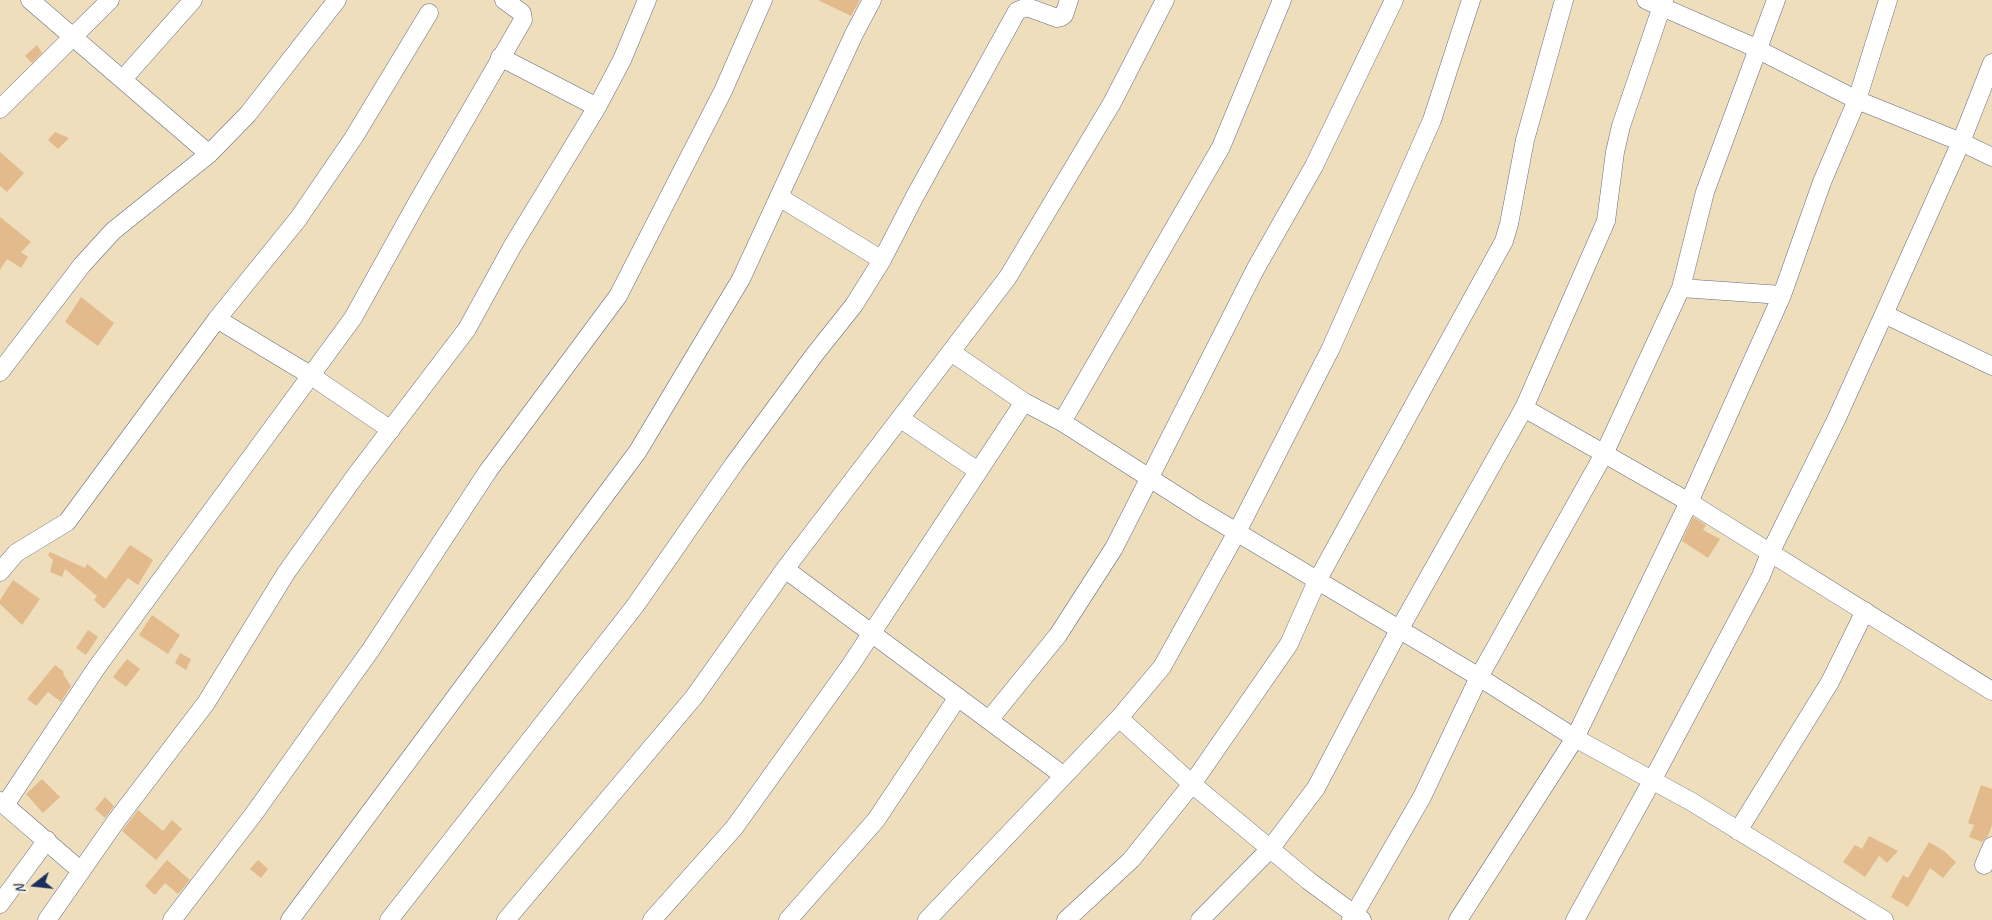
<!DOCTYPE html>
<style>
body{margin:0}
#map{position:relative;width:1992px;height:920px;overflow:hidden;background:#eedebc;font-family:Caveat,sans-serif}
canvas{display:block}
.north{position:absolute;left:10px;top:860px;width:50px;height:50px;-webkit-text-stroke:4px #fcf5e5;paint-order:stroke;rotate:254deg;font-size:14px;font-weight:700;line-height:20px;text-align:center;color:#1b2f5e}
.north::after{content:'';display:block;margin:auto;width:18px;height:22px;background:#1b2f5e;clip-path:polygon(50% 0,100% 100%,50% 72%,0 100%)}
</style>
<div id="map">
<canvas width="1992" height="920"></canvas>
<div class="north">N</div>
</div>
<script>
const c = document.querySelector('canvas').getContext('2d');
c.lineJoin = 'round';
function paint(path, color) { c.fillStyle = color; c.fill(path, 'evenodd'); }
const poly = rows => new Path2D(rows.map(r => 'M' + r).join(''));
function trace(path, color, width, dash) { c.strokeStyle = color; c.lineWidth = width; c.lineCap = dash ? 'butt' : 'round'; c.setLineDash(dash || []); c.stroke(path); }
const building = poly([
 [818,0,860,0,851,16],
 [37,45,42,53,32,63,25,56],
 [55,132,69,138,58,149,48,140],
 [0,152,24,173,7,192,0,186],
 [0,217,31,242,21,252,28,257,21,268,7,259,0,270],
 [81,297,114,323,98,346,65,322],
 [1693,517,1706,525,1703,530,1720,539,1708,558,1682,541],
 [130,545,153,560,138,585,128,578,104,609,94,600,97,596,65,569,62,577,50,572,53,560,48,555,50,552,85,568,87,564,106,579],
 [13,580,40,599,22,625,0,604,0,600],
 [152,615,180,635,168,654,139,635],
 [88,630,98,637,86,655,76,648],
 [180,653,191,659,186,670,175,663],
 [127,659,140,669,126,687,113,677],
 [55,665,64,672,63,674,71,686,61,702,48,692,36,706,27,699],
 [42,779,60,797,43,813,26,794],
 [1981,785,1992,789,1992,825,1988,836,1982,842,1969,837,1974,825,1968,823],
 [105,797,114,806,105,818,95,809],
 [138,810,163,831,172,820,182,829,156,860,122,831],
 [1869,836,1898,851,1887,863,1879,856,1865,877,1843,862,1855,845,1862,849],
 [1929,842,1944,851,1956,862,1943,878,1930,868,1908,907,1891,897,1903,875,1908,878],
 [167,860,190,880,178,894,165,883,155,895,145,886],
 [258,860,268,869,261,878,250,869]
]);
const minor = poly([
 [30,0,209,154],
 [1646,0,1747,44,1857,100,1961,142,1992,157],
 [500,57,597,107],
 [123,79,193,0],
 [0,109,110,0],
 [779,197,882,260],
 [1681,288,1782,295],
 [1884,314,1992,366],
 [217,319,310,375,391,430],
 [951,352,1024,402,1062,422,1198,509,1479,677,1575,738,1692,802,1884,920],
 [0,372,82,265,113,231,209,154,248,114,337,0],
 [1524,408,1689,502,1992,691],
 [901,419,978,471],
 [1062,422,1221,147,1282,0],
 [785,569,1064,776],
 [0,572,16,553,67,522,217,319,298,219,354,137,429,13],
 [1119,718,1192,784,1309,881,1362,920],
 [989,720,1058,635,1114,548,1256,268,1314,166,1394,0],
 [0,801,81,871],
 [5,805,97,667,353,318,418,201,523,20,522,13,504,0],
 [1738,831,1830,682,1865,611],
 [1984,865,1992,846],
 [0,904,47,840],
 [47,920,116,821,206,703,286,573,356,475,467,329,512,247,597,107,622,60,647,0],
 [172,920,253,815,372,648,488,471,618,296,723,91,763,0],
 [290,920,638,451,741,279,854,34,872,0],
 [389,920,635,606,734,464,815,354,854,305,882,260,915,196,1017,11,1027,7,1057,18,1061,17,1064,15,1069,0],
 [506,920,694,697,785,569,1008,277,1112,103,1165,0],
 [652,920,734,828,850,666,1024,402],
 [788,920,876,820,958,697],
 [927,920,1119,718,1162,667,1237,532,1331,348,1432,120,1471,0],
 [1066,920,1131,860,1192,784,1289,644,1317,581,1504,241,1509,224,1525,140,1564,0],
 [1200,920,1270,849,1316,788,1399,630,1524,408,1606,221,1615,152,1621,126,1664,0],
 [1351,920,1422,797,1479,677,1604,454,1681,288,1705,192,1776,0],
 [1458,920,1575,738,1689,502,1782,295,1822,182,1857,100,1888,0],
 [1575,920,1653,779,1761,576,1770,553,1836,420,1884,314,1961,142,1992,63]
]);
paint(building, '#e2ba8c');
trace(minor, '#656c7f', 19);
trace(minor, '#fff', 18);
</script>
